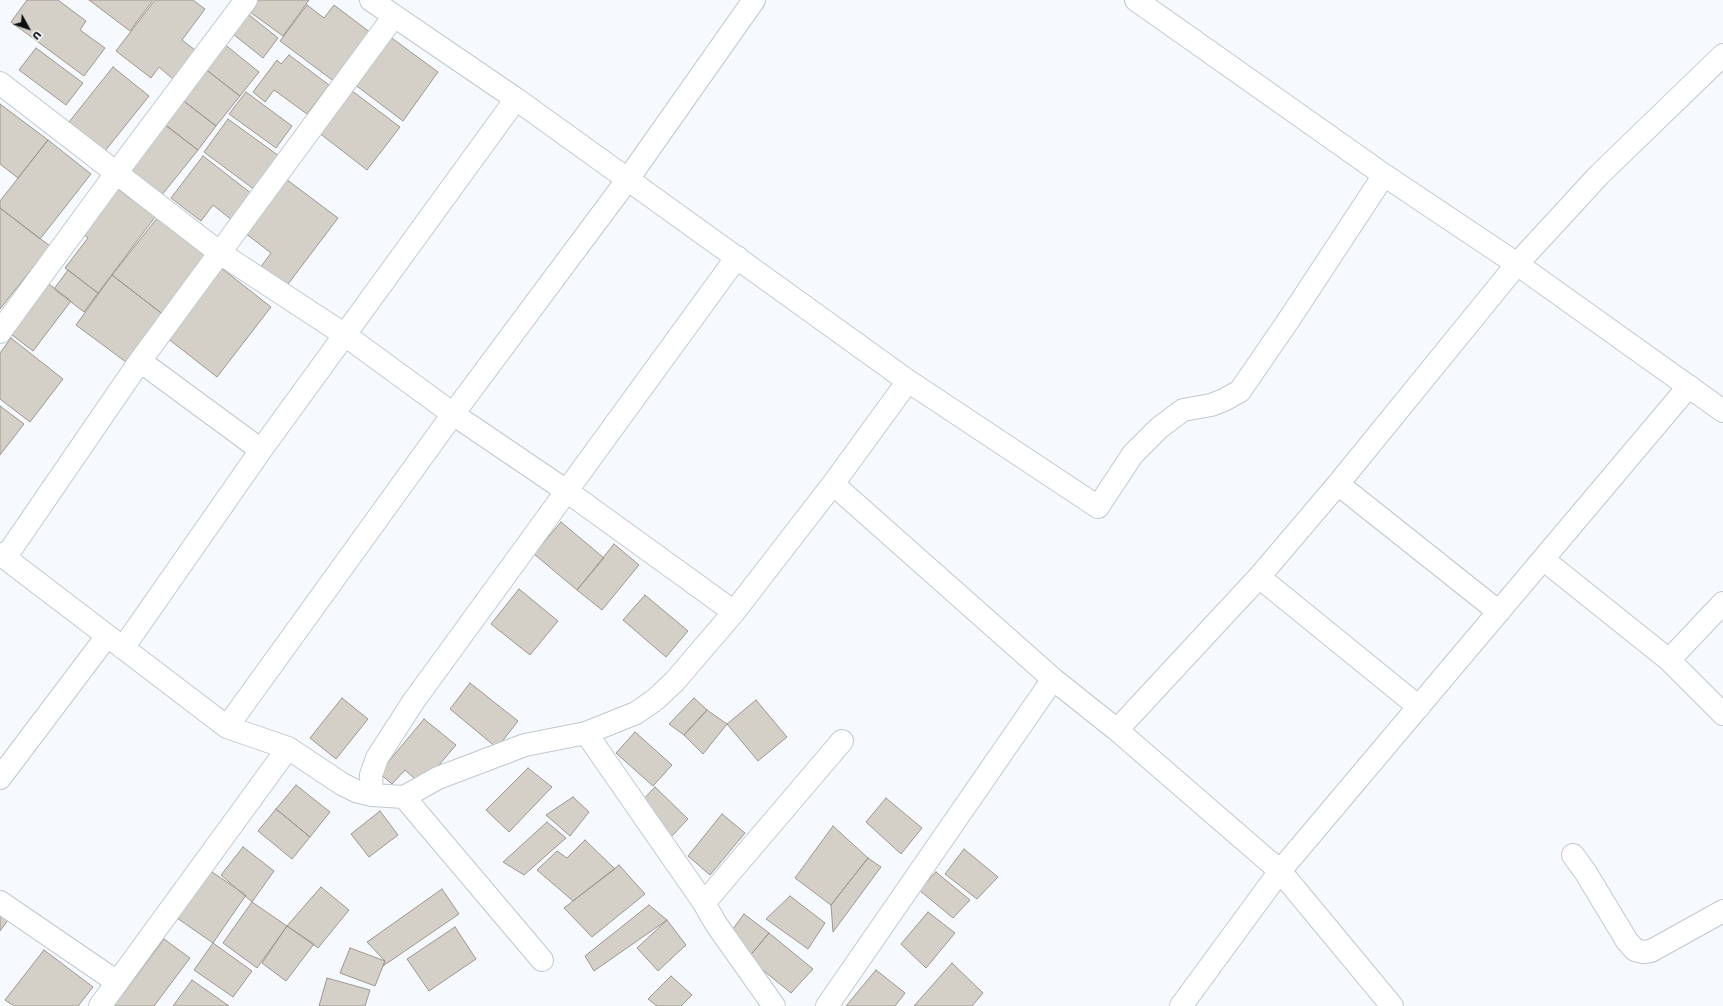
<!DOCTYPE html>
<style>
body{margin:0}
#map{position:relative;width:1723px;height:1006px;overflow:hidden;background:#f6faff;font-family:Jost,sans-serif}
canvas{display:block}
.north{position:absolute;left:8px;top:8px;width:40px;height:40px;-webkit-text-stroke:3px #f6faff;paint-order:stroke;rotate:130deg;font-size:11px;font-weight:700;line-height:16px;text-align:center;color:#0a0d0f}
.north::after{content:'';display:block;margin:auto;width:14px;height:18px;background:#0a0d0f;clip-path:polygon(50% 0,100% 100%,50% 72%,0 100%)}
</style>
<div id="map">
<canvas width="1723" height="1006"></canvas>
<div class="north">U</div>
</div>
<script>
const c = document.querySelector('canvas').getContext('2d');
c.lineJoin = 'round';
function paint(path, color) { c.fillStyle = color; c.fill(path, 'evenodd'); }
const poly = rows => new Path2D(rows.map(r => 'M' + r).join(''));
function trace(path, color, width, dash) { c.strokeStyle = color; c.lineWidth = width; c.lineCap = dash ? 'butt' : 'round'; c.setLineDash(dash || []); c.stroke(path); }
const building = poly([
 [27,0,58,0,86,21,80,30,105,48,84,76,11,22,27,0],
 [89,0,153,0,130,31,89,0],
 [155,0,193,0,205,9,182,40,195,50,173,79,159,67,151,78,116,51,155,0],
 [248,0,309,0,283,36,243,7,248,0],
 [307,5,324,18,334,5,371,33,335,82,280,41,307,5],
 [243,10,278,38,263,58,228,30,243,10],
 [389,36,438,72,403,121,354,84,389,36],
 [218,39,259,72,240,96,199,64,218,39],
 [36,48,83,83,66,105,19,70,36,48],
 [289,55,329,85,307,114,274,90,265,102,253,92,277,60,281,64,289,55],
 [200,65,240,96,216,126,176,95,200,65],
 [113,67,149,96,105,151,69,122,113,67],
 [351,90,400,127,367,170,318,132,351,90],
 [246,92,292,126,276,148,229,114,246,92],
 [176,95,216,126,198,150,157,119,176,95],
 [0,104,48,140,18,178,0,164,0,104],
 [158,119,198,150,161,196,125,167,158,119],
 [228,119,279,156,255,190,204,152,228,119],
 [48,140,91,174,40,239,0,208,0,201,48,140],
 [203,156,252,194,232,220,213,205,201,221,171,198,203,156],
 [286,179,338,218,285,288,260,268,271,253,245,233,286,179],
 [110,183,155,217,98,293,65,268,88,238,76,229,110,183],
 [0,208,50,246,0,309,0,208],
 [158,217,210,257,165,316,112,275,158,217],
 [220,267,271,307,217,377,166,337,220,267],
 [68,270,98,293,84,312,54,289,68,270],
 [112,275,165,316,130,365,76,325,112,275],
 [45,281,71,301,33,351,7,331,45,281],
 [11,338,63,379,30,422,0,399,0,353,11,338],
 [0,406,24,424,0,455,0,406],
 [561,522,604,558,577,590,534,554,561,522],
 [614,544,639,565,602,610,577,590,614,544],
 [519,589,558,621,530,655,491,624,519,589],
 [645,595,688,631,666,657,623,620,645,595],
 [470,683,518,721,497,748,450,709,470,683],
 [342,698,368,719,336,759,310,738,342,698],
 [694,698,707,710,684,735,669,724,694,698],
 [756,700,787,737,758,761,727,724,756,700],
 [707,710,727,724,703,754,684,735,707,710],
 [424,719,456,745,422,785,405,770,392,784,379,773,424,719],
 [635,732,672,765,653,786,616,753,635,732],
 [528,768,552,787,509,832,486,810,528,768],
 [296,785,330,812,310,837,276,809,296,785],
 [655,787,688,819,671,837,638,805,655,787],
 [573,797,589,812,570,836,546,815,573,797],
 [886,798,922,828,901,854,866,822,886,798],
 [276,809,310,837,292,859,258,831,276,809],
 [380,811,398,835,369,857,351,834,380,811],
 [722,814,745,833,710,875,688,856,722,814],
 [547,822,566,838,524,875,503,862,547,822],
 [833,826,868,858,831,905,795,878,833,826],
 [585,840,615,869,573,901,537,870,557,851,567,858,585,840],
 [243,847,274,871,252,902,221,875,243,847],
 [964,849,998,877,977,899,945,874,964,849],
 [868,858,881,867,833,932,831,905,868,858],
 [619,865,645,894,592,937,564,908,619,865],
 [206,868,246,895,213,943,174,916,206,868],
 [936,872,970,900,953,918,919,890,936,872],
 [321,887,349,910,318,948,287,926,321,887],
 [442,889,459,914,383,966,385,961,367,942,442,889],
 [790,896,825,923,808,949,766,919,790,896],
 [252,902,287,926,257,968,223,943,252,902],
 [649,905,667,920,594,971,585,956,649,905],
 [0,909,11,916,0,931,0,909],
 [928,912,955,933,926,968,901,944,928,912],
 [744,914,769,933,748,958,730,933,744,914],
 [667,920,686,945,658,971,637,948,667,920],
 [287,926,314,944,286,981,262,963,287,926],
 [455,927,476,959,429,991,407,959,455,927],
 [769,933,813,969,791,993,748,958,769,933],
 [164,939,190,958,154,1006,114,1006,164,939],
 [213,943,252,971,233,997,194,970,213,943],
 [350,948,385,961,375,986,340,973,350,948],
 [44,950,93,987,78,1006,14,1006,5,1000,44,950],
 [952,963,983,993,972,1006,914,1006,952,963],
 [876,970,905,993,895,1006,846,1006,876,970],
 [671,976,692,995,681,1006,657,1006,648,999,671,976],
 [327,978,370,990,365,1006,319,1006,327,978],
 [192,980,229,1006,173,1006,192,980]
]);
const minor = poly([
 [371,0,516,99,908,381,1098,507,1133,454,1159,428,1183,410,1211,405,1224,400,1240,391,1290,318,1384,175],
 [1136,0,1384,175,1517,264,1723,411],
 [0,83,220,253,345,335,453,414,568,492,734,612],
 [0,332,117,172,246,0],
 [140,361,261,450],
 [833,484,1053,679,1117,730,1280,871,1392,1006],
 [1338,484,1499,612],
 [0,554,227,727,288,748,342,784,356,791,372,795,404,797,438,778,525,745,586,733,636,713,656,699,675,681,734,612,833,484,908,381],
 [5,558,140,361,394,16],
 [1544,560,1669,660,1723,603],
 [1259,577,1419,707],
 [123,648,261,450,516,99],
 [1669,660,1723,714],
 [227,727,453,414,628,179,754,0],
 [1117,730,1259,577,1338,484,1517,264,1599,175,1723,55],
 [586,733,704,903,716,924,774,1006],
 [0,778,107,636],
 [372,795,371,775,377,758,413,702,737,257],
 [404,797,542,960],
 [1573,855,1586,873,1627,941,1635,950,1643,952,1651,951,1723,911],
 [0,902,117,982],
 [704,903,842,741],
 [100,1006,288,748],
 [827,1006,1053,679],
 [1181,1006,1280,871,1689,386]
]);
paint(building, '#d4cfc7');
trace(building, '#9c978f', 1);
trace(minor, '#c0c8cf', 24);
trace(minor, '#fff', 22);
</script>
